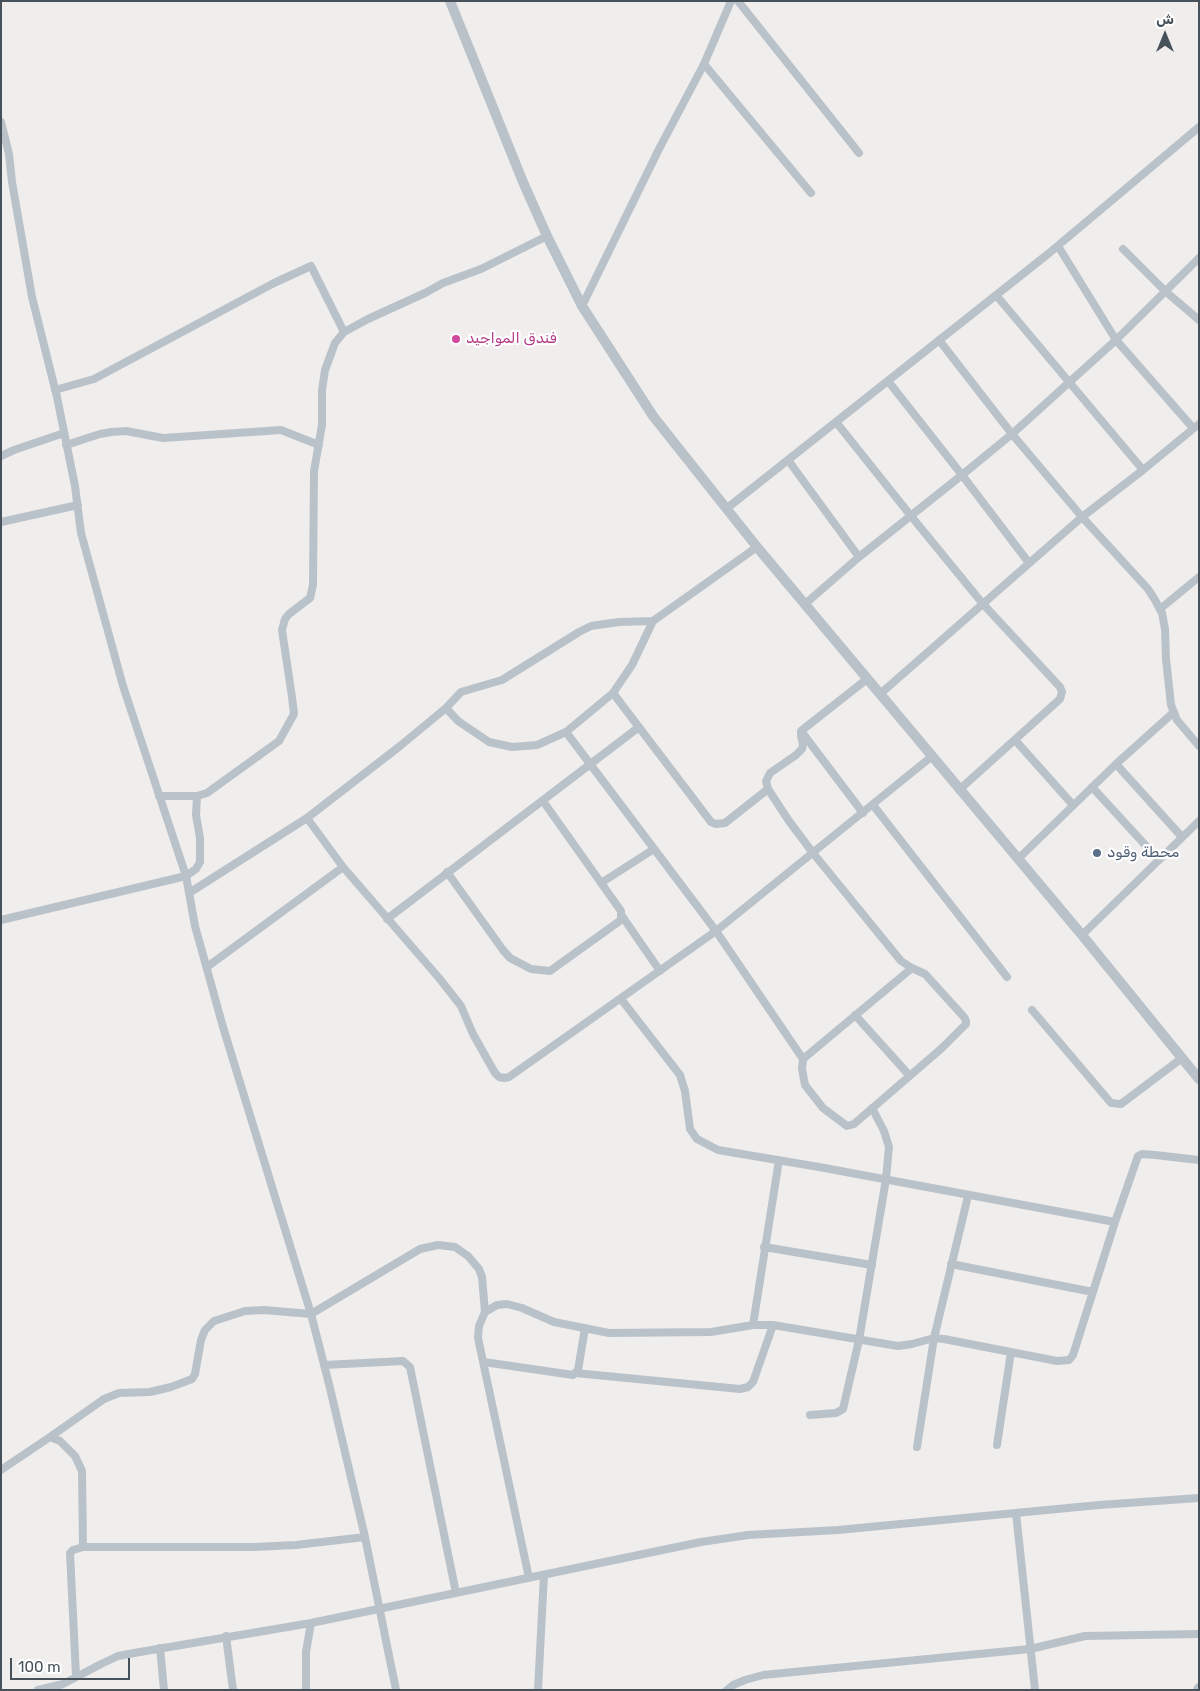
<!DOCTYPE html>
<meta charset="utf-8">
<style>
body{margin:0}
#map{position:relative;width:1200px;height:1691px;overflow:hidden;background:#f0eded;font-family:Rubik,Vazirmatn,sans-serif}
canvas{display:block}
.frame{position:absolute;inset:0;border:2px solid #475159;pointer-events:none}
.north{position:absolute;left:1140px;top:10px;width:50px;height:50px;-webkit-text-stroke:4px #fff;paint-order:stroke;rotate:0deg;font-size:14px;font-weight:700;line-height:20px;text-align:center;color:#475159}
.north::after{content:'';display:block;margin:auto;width:18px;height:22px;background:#475159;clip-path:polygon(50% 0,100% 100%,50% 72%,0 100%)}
.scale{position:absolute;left:10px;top:1658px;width:120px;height:22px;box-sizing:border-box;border:2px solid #475159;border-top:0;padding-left:6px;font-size:15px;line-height:18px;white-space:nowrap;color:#475159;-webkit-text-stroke:4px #fff;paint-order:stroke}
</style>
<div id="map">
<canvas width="1200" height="1691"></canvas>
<div class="frame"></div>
<div class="north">ش</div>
<div class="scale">100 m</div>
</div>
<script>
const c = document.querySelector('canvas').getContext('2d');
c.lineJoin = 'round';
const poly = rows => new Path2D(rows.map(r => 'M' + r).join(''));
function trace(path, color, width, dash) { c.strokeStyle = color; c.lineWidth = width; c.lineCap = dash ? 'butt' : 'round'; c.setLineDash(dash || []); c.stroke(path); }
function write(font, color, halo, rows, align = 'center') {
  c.font = font + ' Rubik,Vazirmatn,sans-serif'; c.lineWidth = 4.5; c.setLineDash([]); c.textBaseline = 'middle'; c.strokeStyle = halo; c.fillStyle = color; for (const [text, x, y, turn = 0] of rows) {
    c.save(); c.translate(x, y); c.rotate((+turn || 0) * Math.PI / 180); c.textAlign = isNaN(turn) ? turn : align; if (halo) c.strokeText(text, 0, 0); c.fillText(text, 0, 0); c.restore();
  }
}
const minor = poly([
 [738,1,859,153],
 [704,64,811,193],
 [1,122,9,154,12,182,32,297,57,397,75,486,81,533,123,686,186,876,1,920],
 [1058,246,1116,340,1193,428],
 [1123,249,1165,291,1199,320],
 [996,295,1143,470],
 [582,306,659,149,704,64,731,1],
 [939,340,1012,434,1082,517,1148,589,1155,600,1162,613,1165,629,1166,659,1171,705,1177,720,1199,746],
 [888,381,962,475,1029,563],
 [55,390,94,379,274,283,311,266,344,332],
 [836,422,911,516,983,604,1060,687,1062,692,1060,699,959,790],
 [66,445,100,434,111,432,126,431,163,438,281,430,319,445],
 [1,456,14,450,64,433],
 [788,460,859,557],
 [726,509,1048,254,1199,127],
 [1,522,78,505],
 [805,604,859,557,962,475,1012,434,1116,340,1199,258],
 [1160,609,1199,577],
 [613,693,711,822,716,824,725,823,768,789],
 [880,694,1082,517,1143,470,1199,424],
 [446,708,458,721,489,742,512,747,537,745,566,732,613,693,632,665,653,621,757,547],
 [801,731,863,813],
 [566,732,716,931,803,1059,802,1069,805,1085,823,1108,847,1126,854,1124,942,1048,966,1024,966,1021,964,1017,925,974,912,968],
 [1015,740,1073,805],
 [1116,764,1174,712],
 [1092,787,1159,860],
 [159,796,197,796],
 [873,805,1007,977],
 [307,818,343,867,439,978,461,1006,473,1034,495,1073,499,1077,504,1078,509,1077,716,931,931,757],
 [1018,859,1116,764,1182,837],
 [447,872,503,950,510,958,531,969,550,971,621,920,621,911,543,801],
 [601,883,654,849],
 [189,893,307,818,400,746,446,708,461,692,502,680,579,632,591,626,619,622,653,621],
 [622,916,660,971],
 [387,919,639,727],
 [1082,935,1199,821],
 [207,967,343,867],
 [621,999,680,1075,685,1091,690,1129,697,1139,718,1150,819,1167,1115,1222],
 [1032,1010,1111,1103,1121,1104,1182,1058],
 [855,1015,909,1075],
 [803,1059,912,968,901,961,813,853,789,821,768,789,766,781,770,773,796,755,802,749,803,744,801,736,801,731,867,679],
 [764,1247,872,1265],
 [951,1264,1093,1292],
 [753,1325,779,1160],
 [484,1362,573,1375,578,1370,585,1328],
 [324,1365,403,1361,410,1367,456,1593],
 [575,1373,740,1389,748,1387,753,1382,773,1325],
 [810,1415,836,1413,843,1409,859,1340,886,1179,889,1147,884,1131,872,1108],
 [50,1437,104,1399,119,1393,150,1392,171,1387,192,1379,195,1374,201,1340,205,1330,214,1321,245,1311,264,1310,311,1314,420,1249,438,1245,455,1247,468,1256,479,1269,482,1277,485,1312],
 [997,1445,1011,1352],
 [917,1447,934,1338,968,1196],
 [1,1470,50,1437,60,1441,75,1456,82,1471,83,1547],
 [1016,1513,1035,1690],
 [529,1578,478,1338,479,1326,485,1312,497,1305,507,1304,522,1308,554,1322,609,1333,711,1332,753,1325,773,1325,898,1346,912,1344,934,1338,944,1339,1057,1361,1069,1360,1073,1355,1115,1222,1138,1156,1142,1154,1155,1155,1199,1160],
 [226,1636,233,1690],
 [160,1648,164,1690],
 [76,1676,70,1553,73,1550,83,1547,254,1547,296,1545,365,1537],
 [38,1690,63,1684,103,1663,118,1656,134,1653,311,1623,701,1542,748,1535,838,1530,1099,1505,1199,1498],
 [306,1690,306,1652,311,1623],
 [396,1690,365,1537,329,1384,311,1314,223,1027,195,926,186,876,196,869,200,862,200,838,196,815,197,796,207,793,279,741,294,714,292,697,282,630,285,619,289,614,310,598,313,585,314,471,322,425,322,390,325,370,335,343,344,332,368,319,425,293,443,283,481,269,547,236],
 [538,1690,544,1575],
 [727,1690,733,1685,745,1680,763,1675,1030,1649,1085,1636,1199,1634]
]);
const tertiary = poly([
 [450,1,523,182,547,236,582,306,653,416,757,547,1082,935,1199,1079],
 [1198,1690,1199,1688]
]);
const markers = [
 [456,339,5,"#d1479c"],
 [1097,853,5,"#5c6f8a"]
];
const hotelNames = [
 ["فندق المواجيد",466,339]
];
const serviceNames = [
 ["محطة وقود",1107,853]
];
trace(minor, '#bac2c9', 8);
trace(tertiary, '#bac2c9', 10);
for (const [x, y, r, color] of markers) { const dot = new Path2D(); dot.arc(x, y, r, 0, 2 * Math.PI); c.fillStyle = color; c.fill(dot); trace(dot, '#fff', 2); }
write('15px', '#b23c85', '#fff', hotelNames, 'left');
write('15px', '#4e5e75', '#fff', serviceNames, 'left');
</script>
